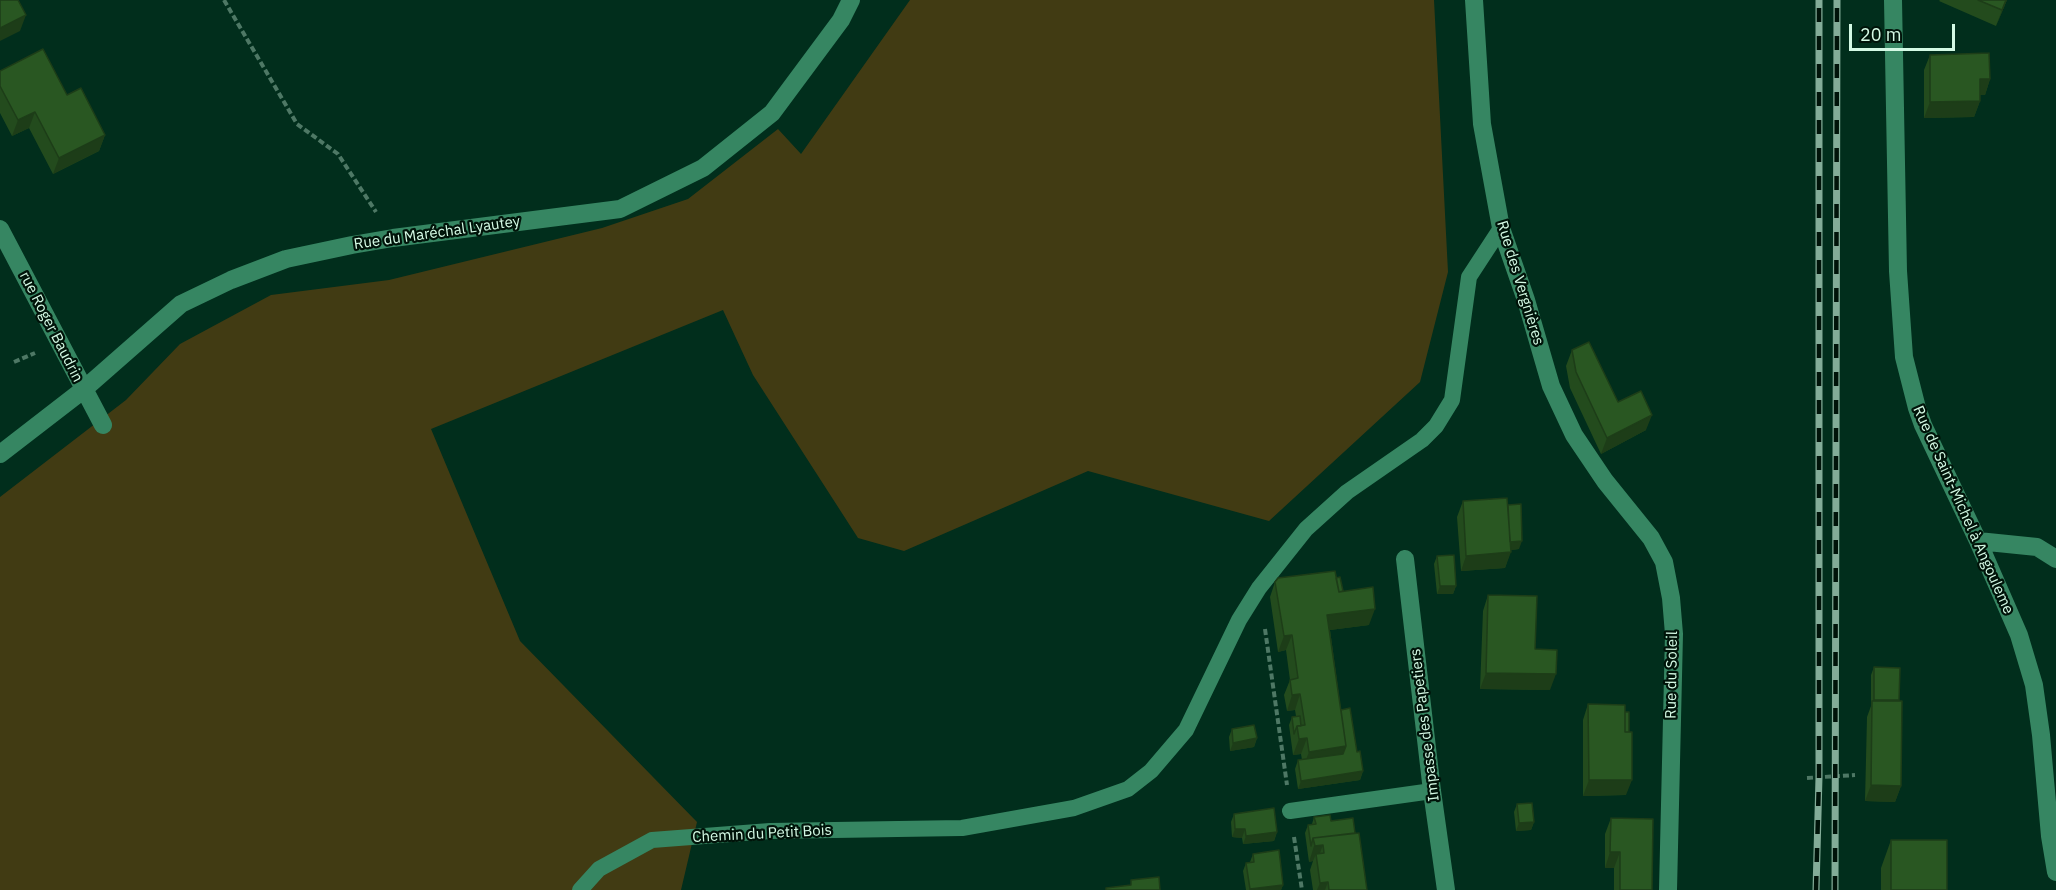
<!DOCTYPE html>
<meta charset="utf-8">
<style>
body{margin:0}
#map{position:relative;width:2056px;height:890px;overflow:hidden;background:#012e1c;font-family:"IBM Plex Sans",sans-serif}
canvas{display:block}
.scale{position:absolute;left:1849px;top:24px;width:106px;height:27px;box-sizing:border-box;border:3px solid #d4fae5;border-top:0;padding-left:8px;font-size:18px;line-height:21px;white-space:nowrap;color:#d4fae5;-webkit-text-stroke:4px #001309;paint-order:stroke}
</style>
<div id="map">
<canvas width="2056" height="890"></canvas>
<div class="scale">20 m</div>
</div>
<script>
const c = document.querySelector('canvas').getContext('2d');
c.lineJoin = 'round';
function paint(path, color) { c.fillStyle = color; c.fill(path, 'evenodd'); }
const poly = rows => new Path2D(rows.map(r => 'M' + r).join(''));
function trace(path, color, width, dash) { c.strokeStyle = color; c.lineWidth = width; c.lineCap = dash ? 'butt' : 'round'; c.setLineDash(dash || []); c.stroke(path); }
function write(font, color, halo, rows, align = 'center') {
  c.font = font + ' "IBM Plex Sans",sans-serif'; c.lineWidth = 4.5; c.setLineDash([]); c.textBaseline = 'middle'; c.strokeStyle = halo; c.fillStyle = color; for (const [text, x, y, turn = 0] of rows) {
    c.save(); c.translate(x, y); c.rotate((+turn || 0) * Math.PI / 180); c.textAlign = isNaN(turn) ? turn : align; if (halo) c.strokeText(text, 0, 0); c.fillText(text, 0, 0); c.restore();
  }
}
const green = poly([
 [910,0,1434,0,1448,272,1420,382,1269,521,1088,471,904,551,858,538,753,375,723,310,431,429,520,641,697,822,681,890,0,890,0,497,126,400,180,344,271,295,389,280,602,228,688,199,778,129,801,154]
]);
const path = poly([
 [224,0,297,124,338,154,376,212],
 [14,362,35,353],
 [1265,629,1287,785],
 [1807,778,1855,775],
 [1294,837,1302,890]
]);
const service = poly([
 [1290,811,1432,791],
 [580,890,599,869,652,840,770,831,962,828,1074,808,1128,789,1151,771,1186,730,1239,620,1259,588,1306,529,1347,492,1422,440,1436,426,1452,400,1469,277,1501,228]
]);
const minor = poly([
 [1474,0,1482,124,1501,228,1526,300,1551,386,1574,435,1605,481,1651,538,1664,562,1671,598,1674,634,1668,890],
 [1893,0,1898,271,1904,357,1917,408,1923,425,1978,541,2019,635,2034,685,2041,735,2050,836,2056,872],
 [0,229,103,425],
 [0,454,83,390,181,304,231,280,286,259,352,245,393,238,620,209,703,168,772,113,841,20,851,0],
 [1978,541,2037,547,2056,559],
 [1405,559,1432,791,1446,890]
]);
const rail = poly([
 [1816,890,1819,777,1819,0],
 [1835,890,1837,0]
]);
const wall = poly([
 [1940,0,2007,0,1996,26,1939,1],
 [1930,55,1990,79,1985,95,1980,95,1980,101,1974,117,1924,118,1924,70],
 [0,71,67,95,105,135,99,151,53,174,29,128,12,136,0,113],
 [1572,350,1618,402,1646,430,1601,454,1570,388,1566,366],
 [1463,501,1508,505,1519,549,1511,550,1505,568,1461,571,1457,517],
 [1437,556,1456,586,1453,594,1437,594,1434,564],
 [1336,578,1343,591,1369,625,1330,630,1341,710,1357,752,1363,771,1360,780,1298,789,1295,769,1298,760,1302,760,1301,754,1293,755,1289,725,1292,717,1296,716,1295,710,1287,711,1284,695,1290,680,1286,650,1278,652,1270,597,1275,582],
 [1488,595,1535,649,1550,690,1480,689,1483,611],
 [1874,667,1899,701,1901,786,1895,802,1865,801,1867,717,1871,706,1871,675],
 [1588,704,1626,795,1583,796,1583,720],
 [1232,729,1257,738,1254,747,1230,751,1229,737],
 [1517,804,1534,822,1531,830,1516,831,1514,812],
 [1234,814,1277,832,1274,841,1243,844,1242,838,1232,837,1231,822],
 [1314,817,1331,821,1355,833,1367,890,1313,890,1310,870,1313,861,1309,862,1305,833,1308,825,1312,824],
 [1611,818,1652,890,1614,890,1614,868,1605,868,1605,834],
 [1891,840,1947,890,1881,890,1881,868],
 [1253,854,1283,885,1281,890,1246,890,1243,871,1246,863,1250,862]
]);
const shadedWall = poly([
 [2006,0,2007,0,1996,26,2002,10],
 [26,15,20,31,0,41,0,28],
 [1980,79,1990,79,1985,95,1974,95],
 [1980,101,1974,117,1924,118,1930,102],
 [35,112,29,128,12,136,18,120],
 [105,135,99,151,53,174,59,158],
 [1652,415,1646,430,1601,454,1607,438],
 [1522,541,1519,549,1504,551,1507,543],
 [1511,552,1505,568,1461,571,1466,556],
 [1440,586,1456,586,1453,594,1437,594],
 [1375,609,1369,625,1322,631,1327,615],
 [1292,635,1286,650,1278,652,1284,636],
 [1486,673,1556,674,1550,690,1480,689],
 [1300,694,1295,710,1287,711,1292,695],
 [1257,738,1254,747,1230,751,1233,743],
 [1307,738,1301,754,1293,755,1299,739],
 [1346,746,1340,762,1303,767,1309,752],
 [1363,771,1360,780,1298,789,1301,781],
 [1589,780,1632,780,1626,795,1583,796],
 [1871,785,1901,786,1895,802,1865,801],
 [1534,822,1531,830,1516,831,1519,823],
 [1235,829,1245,829,1242,838,1232,837],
 [1277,832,1274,841,1243,844,1246,836],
 [1323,845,1317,861,1316,854,1313,861,1309,862,1314,846],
 [1610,852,1620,852,1614,868,1605,868],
 [1328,882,1325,890,1317,890,1320,883],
 [1283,885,1281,890,1249,890,1250,889]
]);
const building = poly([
 [0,0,18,0,26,15,0,28,0,0],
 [1978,0,2006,0,2002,10,1978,0],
 [43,49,67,95,81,88,105,135,59,158,35,112,18,120,0,86,0,71,43,49],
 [1989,53,1990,79,1980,79,1980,101,1930,102,1930,55,1989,53],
 [1589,342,1618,402,1641,391,1652,415,1607,438,1576,372,1572,350,1589,342],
 [1507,498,1511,552,1466,556,1463,501,1507,498],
 [1521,504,1522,541,1510,542,1508,505,1521,504],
 [1454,555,1456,586,1440,586,1437,556,1454,555],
 [1335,571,1339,592,1373,587,1375,609,1327,615,1346,746,1309,752,1307,738,1299,739,1297,726,1305,725,1300,694,1292,695,1290,680,1298,678,1292,635,1284,636,1275,582,1278,578,1335,571],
 [1340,577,1343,591,1339,592,1336,578,1340,577],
 [1488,595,1537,596,1535,649,1557,650,1556,674,1486,673,1488,595],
 [1874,667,1900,668,1899,700,1874,700,1874,667],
 [1872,701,1902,701,1901,786,1871,785,1872,701],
 [1588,704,1625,705,1625,732,1632,732,1632,780,1589,780,1588,704],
 [1350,708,1357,752,1360,751,1363,771,1301,781,1298,760,1343,754,1346,746,1341,710,1350,708],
 [1625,712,1629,712,1629,732,1625,732,1625,712],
 [1300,716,1301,726,1297,726,1294,734,1292,717,1300,716],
 [1254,725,1257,738,1233,743,1232,729,1254,725],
 [1532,803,1534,822,1519,823,1517,804,1532,803],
 [1274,808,1277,832,1246,836,1245,829,1235,829,1234,814,1274,808],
 [1330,815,1331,821,1353,818,1355,833,1313,838,1311,846,1308,825,1316,824,1314,817,1330,815],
 [1611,818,1653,819,1652,890,1620,890,1620,852,1610,852,1611,818],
 [1359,833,1367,890,1329,890,1328,882,1320,883,1316,854,1324,853,1323,845,1315,846,1313,838,1359,833],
 [1891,840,1947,840,1947,890,1891,890,1891,840],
 [1279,850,1283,885,1250,889,1246,863,1254,862,1253,854,1279,850],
 [1159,877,1160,890,1106,890,1106,888,1131,885,1131,880,1159,877]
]);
const streetNames = [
 ["Rue du Maréchal Lyautey",437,233,-8],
 ["Rue des Vergnières",1520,283,73],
 ["rue Roger Baudrin",51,327,63],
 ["Rue de Saint-Michel à Angouleme",1963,510,66],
 ["Rue du Soleil",1672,675,-89],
 ["Impasse des Papetiers",1425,725,-97],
 ["Chemin du Petit Bois",762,834,-3]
];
paint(green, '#413b13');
trace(path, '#4e7865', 4, [6, 3]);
trace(service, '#368662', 16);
trace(minor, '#368662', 18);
trace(rail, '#83ac98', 7);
trace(rail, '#001309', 4.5, [14]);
paint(wall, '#234b1d');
paint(shadedWall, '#1d3d18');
paint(building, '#295722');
trace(building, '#1d3d18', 1.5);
write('15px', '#d4fae5', '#001309', streetNames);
</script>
